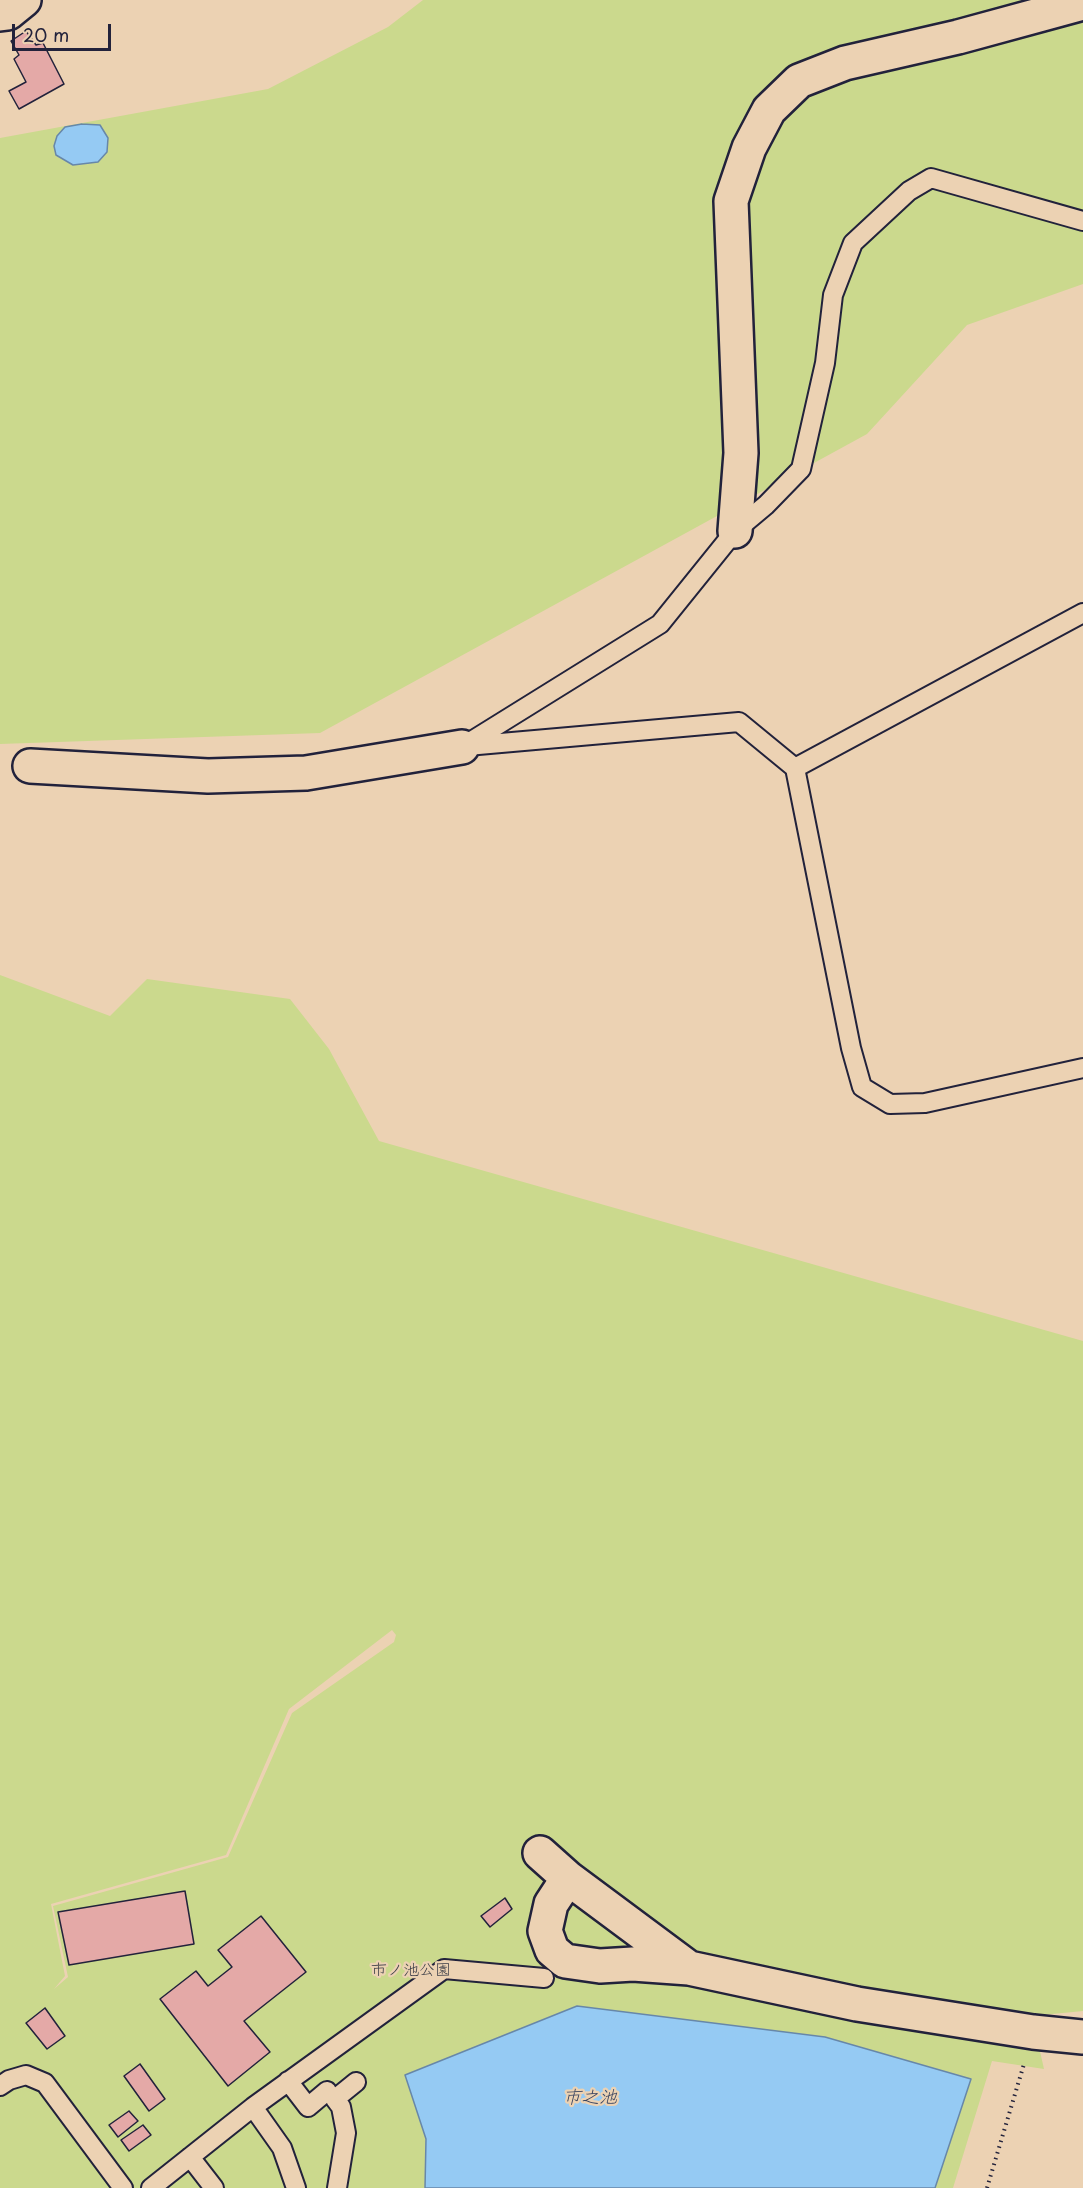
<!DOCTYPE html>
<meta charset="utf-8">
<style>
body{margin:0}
#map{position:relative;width:1083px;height:2188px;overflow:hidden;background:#ecd2b3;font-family:"Playpen Sans",sans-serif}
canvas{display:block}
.scale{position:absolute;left:12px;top:24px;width:99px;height:27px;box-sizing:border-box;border:3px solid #22223b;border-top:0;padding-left:8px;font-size:18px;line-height:21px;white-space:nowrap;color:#22223b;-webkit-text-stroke:4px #ecd2b3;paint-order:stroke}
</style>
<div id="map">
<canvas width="1083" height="2188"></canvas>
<div class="scale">20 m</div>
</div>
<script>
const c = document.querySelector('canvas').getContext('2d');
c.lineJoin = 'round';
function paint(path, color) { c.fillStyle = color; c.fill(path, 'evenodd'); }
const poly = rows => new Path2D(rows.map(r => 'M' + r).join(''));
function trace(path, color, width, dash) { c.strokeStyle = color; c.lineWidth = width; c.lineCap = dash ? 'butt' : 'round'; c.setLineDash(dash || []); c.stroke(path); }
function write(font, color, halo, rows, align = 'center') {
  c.font = font + ' "Playpen Sans","Klee One",sans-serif'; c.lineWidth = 4.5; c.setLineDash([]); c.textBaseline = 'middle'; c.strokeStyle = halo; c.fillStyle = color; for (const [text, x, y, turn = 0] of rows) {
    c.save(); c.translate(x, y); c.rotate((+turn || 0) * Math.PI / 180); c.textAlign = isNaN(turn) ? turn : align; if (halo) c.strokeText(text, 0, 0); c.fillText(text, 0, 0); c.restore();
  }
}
const green = poly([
 [423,0,1083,0,1083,284,967,325,867,434,320,733,0,744,0,138,268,89,388,27],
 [0,975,110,1016,147,979,290,999,329,1049,379,1141,1083,1341,1083,2011,1032,2016,1044,2069,992,2061,953,2188,0,2188],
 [392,1630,396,1635,394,1642,292,1713,228,1857,53,1906,68,1977,54,1989,65,1976,51,1904,226,1855,289,1709]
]);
const water = poly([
 [82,124,100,125,108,138,107,152,98,162,73,165,56,155,54,146,57,136,65,127,82,124],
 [577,2006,825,2037,971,2079,935,2188,425,2188,426,2139,405,2075,577,2006]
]);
const building = poly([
 [26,31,36,45,43,43,64,84,19,109,9,91,26,82,14,59,19,55,11,41,26,31],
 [185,1891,194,1944,69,1965,58,1912,185,1891],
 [505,1898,512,1909,490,1927,481,1916,505,1898],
 [261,1916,306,1972,244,2021,270,2052,228,2086,160,1999,196,1971,208,1986,232,1967,218,1950,261,1916],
 [45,2008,65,2036,47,2049,26,2023,45,2008],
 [140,2064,165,2099,149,2111,124,2076,140,2064],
 [129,2111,138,2121,118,2137,109,2125,129,2111],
 [143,2125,151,2135,129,2151,121,2140,143,2125]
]);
const path = poly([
 [987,2188,1024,2064]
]);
const lane = poly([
 [467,746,739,722,795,768,851,1048,862,1087,890,1104,925,1103,1083,1068],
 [462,747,660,624,735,531,766,505,801,469,825,363,833,295,853,243,909,191,931,178,1083,221],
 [795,768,1083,613],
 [288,2081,308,2107,327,2091],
 [0,2086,9,2080,26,2075,45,2083,123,2188],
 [253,2107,282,2148,296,2188],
 [190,2157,214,2188],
 [151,2188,253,2107,444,1969,544,1978],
 [337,2188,346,2133,341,2107,335,2099,356,2082]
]);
const street = poly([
 [0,14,8,13,24,0],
 [735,531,741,453,731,201,749,148,769,110,799,81,845,63,958,37,1083,3],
 [30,766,208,776,306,773,462,747],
 [540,1853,568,1878,689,1968,857,2004,1033,2032,1083,2037],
 [568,1878,551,1904,545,1931,552,1950,565,1961,600,1966,633,1964,689,1968]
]);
const parkNames = [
 ["市ノ池公園",411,1971]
];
const waterNames = [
 ["市之池",590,2098]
];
paint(green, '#cbd98d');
paint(water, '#95caf3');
trace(water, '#6787a9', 1.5);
paint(building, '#e4a9a7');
trace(building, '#22223b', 1.5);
trace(lane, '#22223b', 22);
trace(street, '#22223b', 38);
trace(path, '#22223b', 4, [1.5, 4.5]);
trace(lane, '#ecd2b3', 18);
trace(street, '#ecd2b3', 33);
write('16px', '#3b3d47', '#ecd2b3', parkNames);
write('italic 18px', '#394460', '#ecd2b3', waterNames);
</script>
